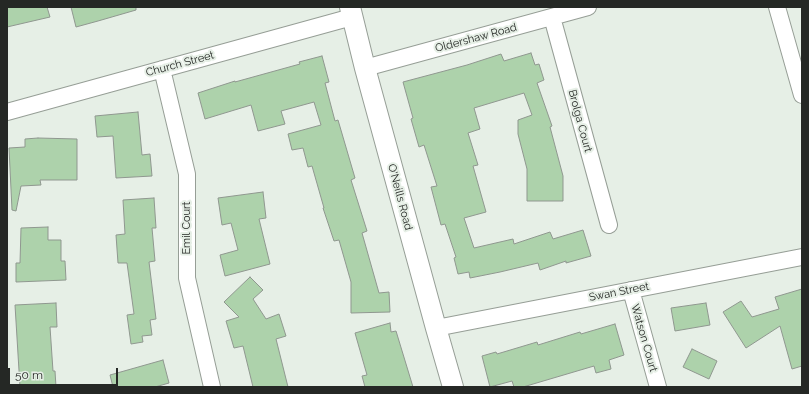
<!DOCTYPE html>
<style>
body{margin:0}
#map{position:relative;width:809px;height:394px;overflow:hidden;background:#e6efe6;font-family:Raleway,sans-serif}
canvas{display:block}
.frame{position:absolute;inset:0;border:8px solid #252825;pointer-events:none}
.scale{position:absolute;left:8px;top:368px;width:110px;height:18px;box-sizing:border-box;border:2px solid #252825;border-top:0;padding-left:5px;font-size:12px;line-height:14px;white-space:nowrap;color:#252825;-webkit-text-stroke:3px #e6efe6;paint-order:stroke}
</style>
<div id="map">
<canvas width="809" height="394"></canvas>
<div class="frame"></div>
<div class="scale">50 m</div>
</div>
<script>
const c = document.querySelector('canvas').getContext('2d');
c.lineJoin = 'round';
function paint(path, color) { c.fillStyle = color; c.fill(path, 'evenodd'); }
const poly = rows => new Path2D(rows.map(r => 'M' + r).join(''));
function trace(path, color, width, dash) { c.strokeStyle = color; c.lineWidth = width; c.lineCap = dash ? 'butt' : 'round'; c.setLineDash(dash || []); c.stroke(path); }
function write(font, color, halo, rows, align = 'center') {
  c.font = font + ' Raleway,sans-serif'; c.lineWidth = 4; c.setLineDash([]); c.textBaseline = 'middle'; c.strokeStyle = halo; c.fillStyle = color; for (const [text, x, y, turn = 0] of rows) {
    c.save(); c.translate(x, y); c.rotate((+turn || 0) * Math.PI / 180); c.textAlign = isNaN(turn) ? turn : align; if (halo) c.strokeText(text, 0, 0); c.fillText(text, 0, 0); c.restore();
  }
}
const building = poly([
 [7,7,47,7,50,17,7,27,7,7],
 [71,7,136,7,136,10,98,21,76,27,71,7],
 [531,53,535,65,539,64,544,80,537,83,552,126,550,127,563,176,563,201,527,201,527,169,518,134,518,120,532,115,524,93,474,108,480,129,468,133,478,165,473,166,486,212,464,218,474,248,513,239,514,244,550,232,553,239,583,230,591,256,566,263,566,261,540,270,538,263,500,272,470,278,469,272,458,274,454,258,456,257,445,224,441,225,431,187,437,186,424,145,419,147,411,119,413,118,403,82,467,65,501,54,504,61,531,53],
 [322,56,329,82,325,83,335,121,338,120,355,178,351,180,367,231,362,233,379,293,389,292,390,312,351,313,351,282,339,240,334,241,323,208,324,208,312,166,308,167,303,148,292,150,288,134,321,125,314,102,281,111,285,124,258,131,251,105,205,119,198,93,235,81,235,82,300,64,299,62,322,56],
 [138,112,142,155,150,154,152,176,116,178,113,136,97,137,95,116,138,112],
 [38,138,77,139,77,180,40,180,41,185,21,186,16,211,12,210,9,148,25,147,25,139,38,138],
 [263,192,266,218,259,219,270,264,225,276,220,255,238,250,231,223,222,225,218,198,263,192],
 [154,198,156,228,152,228,155,261,149,262,156,319,150,320,152,335,142,336,143,342,131,344,127,315,134,314,127,263,118,263,116,235,125,234,123,200,154,198],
 [48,227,48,240,61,240,61,261,65,261,66,280,16,282,16,263,20,263,21,228,48,227],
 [250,277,263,290,253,299,266,319,279,314,286,336,276,339,288,387,253,387,243,346,234,348,226,321,239,317,224,302,250,277],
 [802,289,802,366,792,369,780,326,746,348,723,312,741,301,752,317,779,309,775,297,802,289],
 [56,303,57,327,50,327,53,371,55,371,56,387,20,387,15,305,56,303],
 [706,303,710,325,675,331,671,308,706,303],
 [390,323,391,332,396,331,413,387,365,387,362,376,367,375,355,333,390,323],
 [615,324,624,355,609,360,611,369,596,373,594,366,523,387,514,387,512,381,490,387,482,356,496,352,497,354,537,342,538,345,580,332,581,334,615,324],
 [692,349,717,361,709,379,683,367,692,349],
 [163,360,169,383,155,387,113,387,110,375,163,360]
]);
const minor = poly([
 [777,7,802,95],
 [552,17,609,225],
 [365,68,588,7],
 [162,69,187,174,187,278,212,387],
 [7,112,352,17],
 [631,290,658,387],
 [436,328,802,257]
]);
const tertiary = poly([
 [350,7,365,68,436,328,453,387]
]);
const streetNames = [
 ["Oldershaw Road",476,38,-15],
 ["Church Street",180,64,-15],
 ["Brolga Court",580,121,75],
 ["O'Neills Road",400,197,75],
 ["Emil Court",187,228,-90],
 ["Swan Street",619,292,-11],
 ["Watson Court",644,338,74]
];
paint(building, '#add2ab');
trace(building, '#8f978f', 1);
trace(minor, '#969e96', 18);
trace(tertiary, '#969e96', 22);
trace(minor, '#fff', 16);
trace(tertiary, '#fff', 20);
write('11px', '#252825', '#e6efe6', streetNames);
</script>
